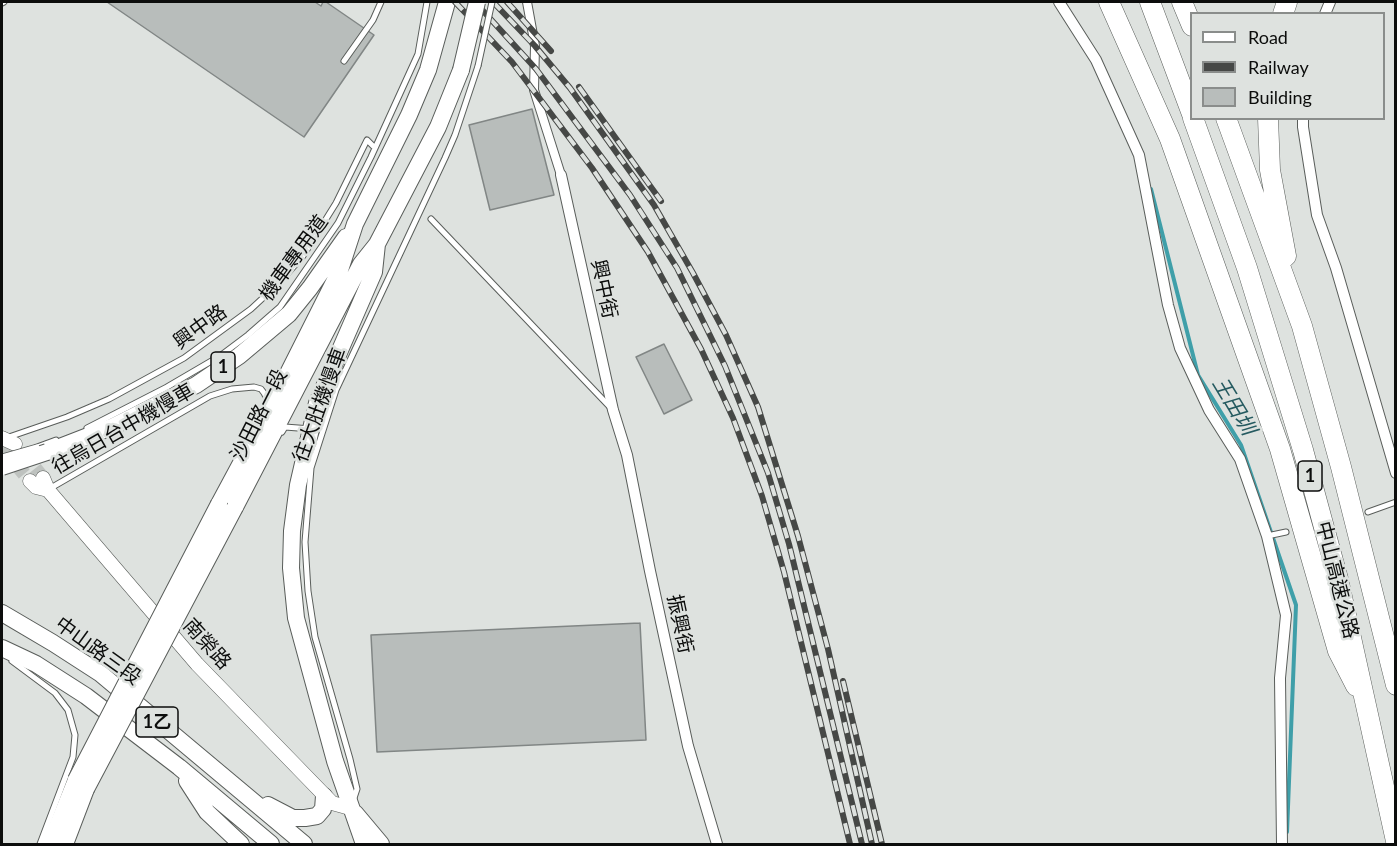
<!DOCTYPE html>
<meta charset="utf-8">
<style>
body{margin:0}
#map{position:relative;width:1397px;height:846px;overflow:hidden;background:#dee2df;font-family:Lato,sans-serif}
canvas{display:block}
.frame{position:absolute;inset:0;border:3px solid #0c0d0c;pointer-events:none}
.legend{position:absolute;left:1190px;top:12px;width:195px;height:108px;box-sizing:border-box;background:#dee2df;border:2px solid #8a8d8b;margin:0;padding:8px 10px;list-style:none;font-size:18px;color:#0c0d0c}
.legend li{display:flex;align-items:center;gap:12px;height:30px}
.legend b{width:30px;border:2px solid #8a8d8b}
</style>
<div id="map">
<canvas width="1397" height="846"></canvas>
<div class="frame"></div>
<ul class="legend">
<li><b style="height:8px;background:#fff"></b>Road</li>
<li><b style="height:8px;background:#464846"></b>Railway</li>
<li><b style="height:16px;background:#b8bdbb"></b>Building</li>
</ul>
</div>
<script>
const c = document.querySelector('canvas').getContext('2d');
c.lineJoin = 'round';
const poly = rows => new Path2D(rows.map(r => 'M' + r).join(''));
function trace(path, color, width, dash) { c.strokeStyle = color; c.lineWidth = width; c.lineCap = dash ? 'butt' : 'round'; c.setLineDash(dash || []); c.stroke(path); }
function paint(path, color) { c.fillStyle = color; c.fill(path, 'evenodd'); }
function write(font, color, halo, rows, align = 'center') {
  c.font = font + ' Lato,"Noto Sans TC",sans-serif'; c.lineWidth = 5; c.setLineDash([]); c.textBaseline = 'middle'; c.strokeStyle = halo; c.fillStyle = color; for (const [text, x, y, turn = 0] of rows) {
    c.save(); c.translate(x, y); c.rotate((+turn || 0) * Math.PI / 180); c.textAlign = isNaN(turn) ? turn : align; if (halo) c.strokeText(text, 0, 0); c.fillText(text, 0, 0); c.restore();
  }
}
const stream = poly([
 [1151,189,1198,375,1241,445,1296,605,1287,832]
]);
const building = poly([
 [107,2,315,2,321,6,323,2,326,2,374,35,304,137,107,2],
 [532,109,554,195,490,210,469,125,532,109],
 [664,344,692,400,664,414,636,357,664,344],
 [640,623,646,740,377,752,371,635,640,623]
]);
const tertiaryTunnel = poly([
 [2,447,30,481],
 [22,452,43,478]
]);
const service = poly([
 [2,3,4,2],
 [344,61,373,20,381,2],
 [431,219,610,407],
 [87,428,167,387,220,356,248,335,280,307,338,223,371,157,418,54,427,2],
 [282,432,285,427,311,429,324,427],
 [6,438,67,417,109,399,184,358,251,309,279,283,303,256,336,203,367,140,373,146],
 [37,447,56,440],
 [49,489,210,396,232,389,254,387,261,389,264,393,269,403],
 [1368,512,1396,502],
 [1267,536,1286,532],
 [12,661,55,693,68,710,75,735,73,757,40,844],
 [354,798,357,789,350,759,315,637,308,591,305,542,311,468,336,390,445,158,455,135,478,66]
]);
const pedestrian = poly([
 [527,2,535,46,534,90,561,175]
]);
const minor = poly([
 [1059,2,1096,60,1139,155,1168,305,1180,348,1209,410,1240,459,1267,536,1286,615,1280,678,1282,844],
 [1325,14,1330,2],
 [1303,118,1303,127,1317,215,1336,268,1396,473],
 [561,175,613,410,627,455,650,571,688,746,717,844]
]);
const tertiary = poly([
 [2,438,15,444],
 [43,478,48,490,197,664,332,803,350,808],
 [30,481,36,487,48,490]
]);
const primary = poly([
 [47,452,114,426,196,385,239,356,289,314,310,288,346,237],
 [219,504,270,409,340,270,355,224,409,115,428,70,447,2],
 [235,507,361,264,377,244,438,127,461,70],
 [2,613,53,643,101,674,304,844],
 [2,648,36,664,86,696,179,767,271,844],
 [187,781,207,812,241,844],
 [268,805,293,818,305,818,317,816,323,809,324,796],
 [355,813,381,844],
 [50,844,76,780],
 [65,844,86,789],
 [364,844,335,761,296,618,291,568,292,531,298,485,317,403,374,272,377,244]
]);
const motorway = poly([
 [1109,2,1170,139,1209,249,1280,449,1338,651,1356,686],
 [1150,2,1192,114],
 [1182,2,1192,26],
 [1283,14,1287,2],
 [1193,118,1247,268,1303,450,1338,579,1396,841],
 [1226,118,1302,326,1341,467,1396,685],
 [1268,118,1270,170,1286,256]
]);
const rail = poly([
 [455,2,512,62,592,168,648,252,701,349,733,418,762,496,784,572,850,844],
 [475,2,536,69,630,195,677,268,725,366,768,473,789,544,862,844],
 [493,2,535,46,570,88,654,205,693,273,726,335,758,407,798,536,828,649,872,844],
 [507,2,551,51],
 [579,87,661,201],
 [843,681,882,844]
]);
const serviceBridge = poly([
 [478,66,492,2],
 [2,457,37,447]
]);
const primaryBridge = poly([
 [461,70,477,2],
 [2,467,47,452],
 [76,780,219,504],
 [86,789,235,507]
]);
const shields = [
 [223,367,24],
 [1310,476,24],
 [157,722,42]
];
const shieldNames = [
 ["1",223,367],
 ["1",1310,476],
 ["1乙",157,722]
];
const streetNames = [
 ["機車專用道",294,258,-54],
 ["興中街",604,289,78],
 ["興中路",200,327,-36],
 ["往大肚機慢車",320,405,-70],
 ["沙田路一段",259,415,-63],
 ["往烏日台中機慢車",123,429,-30],
 ["中山高速公路",1337,580,76],
 ["振興街",680,624,78],
 ["南榮路",207,644,48],
 ["中山路三段",98,651,36]
];
const waterNames = [
 ["王田圳",1234,406,59]
];
trace(stream, '#3f9fa9', 4);
paint(building, '#b8bdbb');
trace(building, '#818685', 1.5);
trace(tertiaryTunnel, '#bec2bf', 14, [14, 7]);
trace(service, '#595d5a', 7);
trace(pedestrian, '#595d5a', 10);
trace(minor, '#595d5a', 12);
trace(tertiary, '#595d5a', 15);
trace(primary, '#595d5a', 18);
trace(motorway, '#595d5a', 21);
trace(service, '#fff', 5);
trace(pedestrian, '#fff', 8);
trace(minor, '#fff', 10);
trace(tertiary, '#fff', 14);
trace(primary, '#fff', 16);
trace(motorway, '#fff', 20);
trace(rail, '#464846', 6);
trace(rail, '#dee2df', 4, [11]);
trace(serviceBridge, '#595d5a', 7, []);
trace(primaryBridge, '#595d5a', 18, []);
trace(serviceBridge, '#fff', 5);
trace(primaryBridge, '#fff', 16);
for (const [x, y, w] of shields) { const box = new Path2D(); box.roundRect(x - w / 2, y - 15, w, 30, 4.5); c.fillStyle = '#dee2df'; c.fill(box); trace(box, '#0c0d0c', 1.5); }
write('bold 18px', '#0c0d0c', null, shieldNames);
write('20px', '#0c0d0c', '#dee2df', streetNames);
write('italic 21px', '#255a60', '#dee2df', waterNames);
</script>
